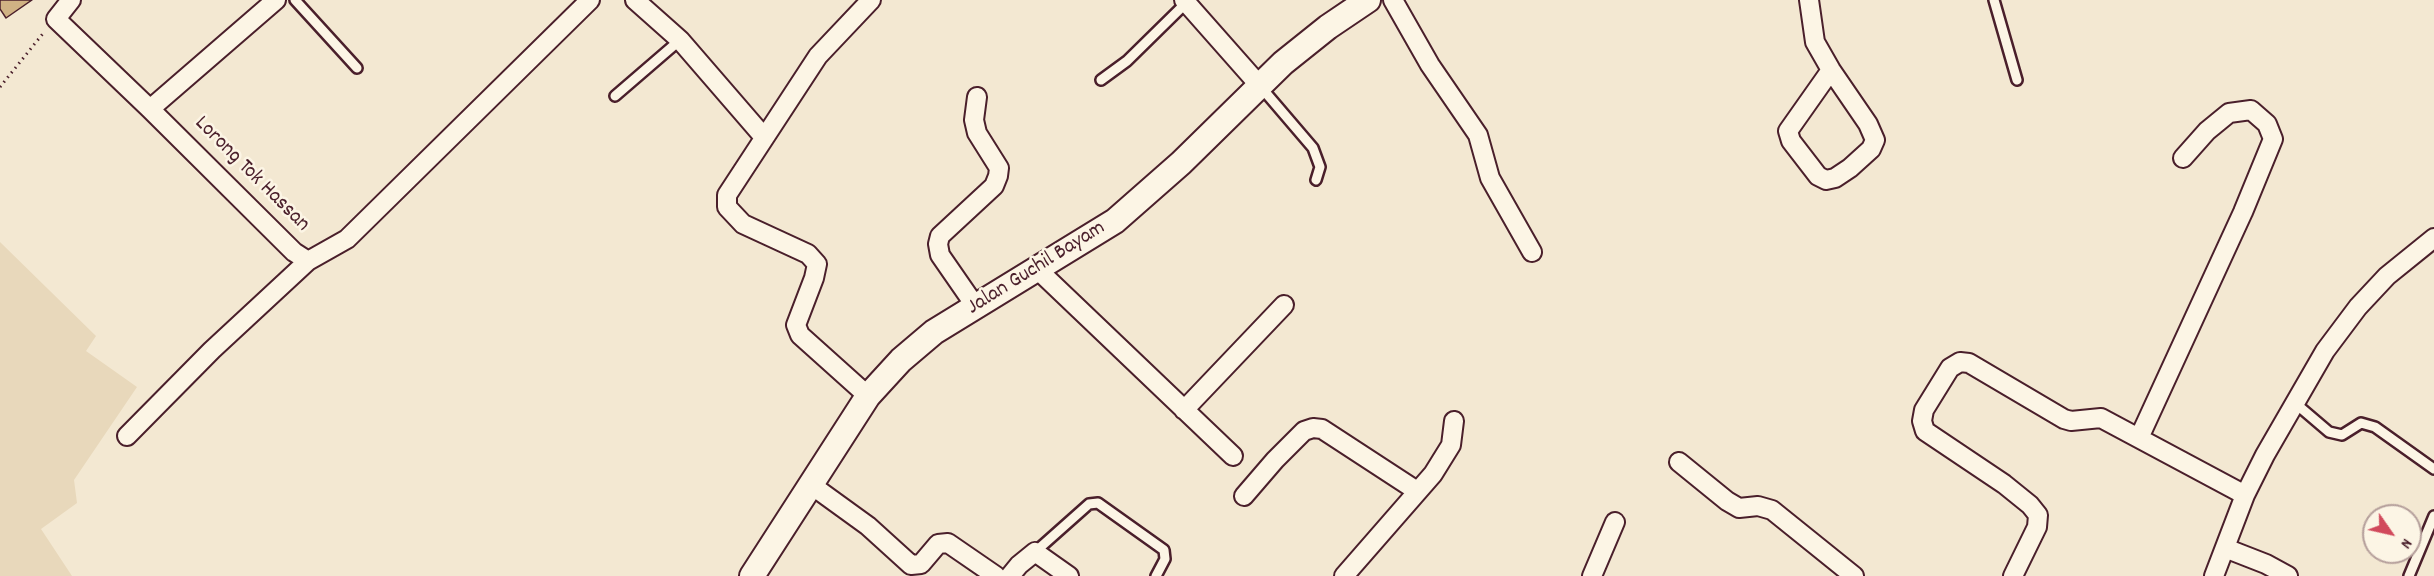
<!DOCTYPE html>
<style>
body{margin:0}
#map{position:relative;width:2434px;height:576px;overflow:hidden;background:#f3e8d2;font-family:Dekko,sans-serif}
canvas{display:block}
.north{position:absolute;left:2362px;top:504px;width:60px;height:60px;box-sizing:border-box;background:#fcf5e5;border:2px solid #b59f9b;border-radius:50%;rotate:124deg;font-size:16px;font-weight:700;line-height:24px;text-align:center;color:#4a1f2b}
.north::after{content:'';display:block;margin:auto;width:21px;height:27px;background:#d1495b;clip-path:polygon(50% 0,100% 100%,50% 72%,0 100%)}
</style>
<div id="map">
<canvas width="2434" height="576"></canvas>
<div class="north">N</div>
</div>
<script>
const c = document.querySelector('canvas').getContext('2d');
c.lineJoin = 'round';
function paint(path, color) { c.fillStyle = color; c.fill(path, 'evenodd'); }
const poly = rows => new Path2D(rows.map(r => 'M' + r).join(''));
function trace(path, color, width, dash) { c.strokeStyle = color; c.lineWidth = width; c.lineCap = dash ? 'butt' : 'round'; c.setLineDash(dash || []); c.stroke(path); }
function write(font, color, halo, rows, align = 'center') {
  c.font = font + ' Dekko,sans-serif'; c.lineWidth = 5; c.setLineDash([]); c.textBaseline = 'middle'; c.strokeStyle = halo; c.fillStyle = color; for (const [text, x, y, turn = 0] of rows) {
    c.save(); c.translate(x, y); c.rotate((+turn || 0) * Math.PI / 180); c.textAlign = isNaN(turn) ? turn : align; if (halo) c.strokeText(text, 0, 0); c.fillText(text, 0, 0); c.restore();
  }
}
const built = poly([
 [0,242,96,336,86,351,137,387,74,480,77,503,41,529,72,576,0,576]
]);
const building = poly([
 [0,0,32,0,6,18,0,9,0,0]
]);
const path = poly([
 [0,87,45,31]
]);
const lane = poly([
 [295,0,357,68],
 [1994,0,2017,80],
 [1101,80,1127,61,1187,2],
 [1260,86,1313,148,1320,167,1316,180],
 [615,96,680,40],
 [2295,403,2329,432,2342,435,2361,423,2375,427,2434,469],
 [1035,552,1089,504,1098,503,1164,550,1165,559,1156,576],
 [2409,576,2434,516]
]);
const street = poly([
 [71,0,56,19,150,109,294,252,308,261,347,239,590,0],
 [635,0,680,40,763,136],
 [1184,0,1260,86],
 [1393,0,1430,65,1478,135,1490,178,1532,252],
 [1809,0,1815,42,1831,70,1868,124,1875,140,1871,149,1850,168,1835,178,1826,180,1818,176,1791,141,1788,131,1831,70],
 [150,109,276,0],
 [1037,269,1233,456],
 [976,307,940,255,938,244,940,236,994,186,998,176,999,168,977,133,974,120,977,97],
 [868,396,800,335,796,325,814,278,817,264,808,254,743,224,727,207,727,195,818,56,871,0],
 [1184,410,1284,305],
 [127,436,212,350,308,261],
 [2139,438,2243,212,2273,139,2267,124,2251,110,2229,113,2207,131,2183,158],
 [1679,462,1727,501,1739,508,1758,506,1772,510,1854,576],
 [810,484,868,526,911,565,921,564,938,544,948,543,996,576],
 [1244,496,1275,460,1304,431,1313,428,1322,429,1417,491],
 [2225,548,2266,564,2288,576],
 [1010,576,1019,565,1035,552,1069,576],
 [1344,576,1433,474,1451,445,1454,421],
 [1592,576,1615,522],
 [2013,576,2037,527,2038,515,2030,505,2004,484,1925,431,1922,421,1924,410,1950,368,1960,362,1969,363,2064,419,2071,421,2101,418,2245,495],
 [2214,576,2245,495,2265,455,2325,351,2358,307,2387,276,2434,238]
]);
const secondary = poly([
 [752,576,868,396,901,360,934,332,1115,221,1181,163,1283,63,1328,27,1368,0]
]);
const streetNames = [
 ["Lorong Tok Hassan",251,175,45],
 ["Jalan Guchil Bayam",1037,269,-32]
];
paint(built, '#e8d8bb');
paint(building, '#d0b284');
trace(building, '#4a1f2b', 1.5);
trace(lane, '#4a1f2b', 14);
trace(street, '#4a1f2b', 22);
trace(secondary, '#4a1f2b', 28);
trace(path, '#4a1f2b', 3, [1.5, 4.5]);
trace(lane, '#fcf5e5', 9);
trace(street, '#fcf5e5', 18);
trace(secondary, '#fcf5e5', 24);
write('22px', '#4a1f2b', '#fcf5e5', streetNames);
</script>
